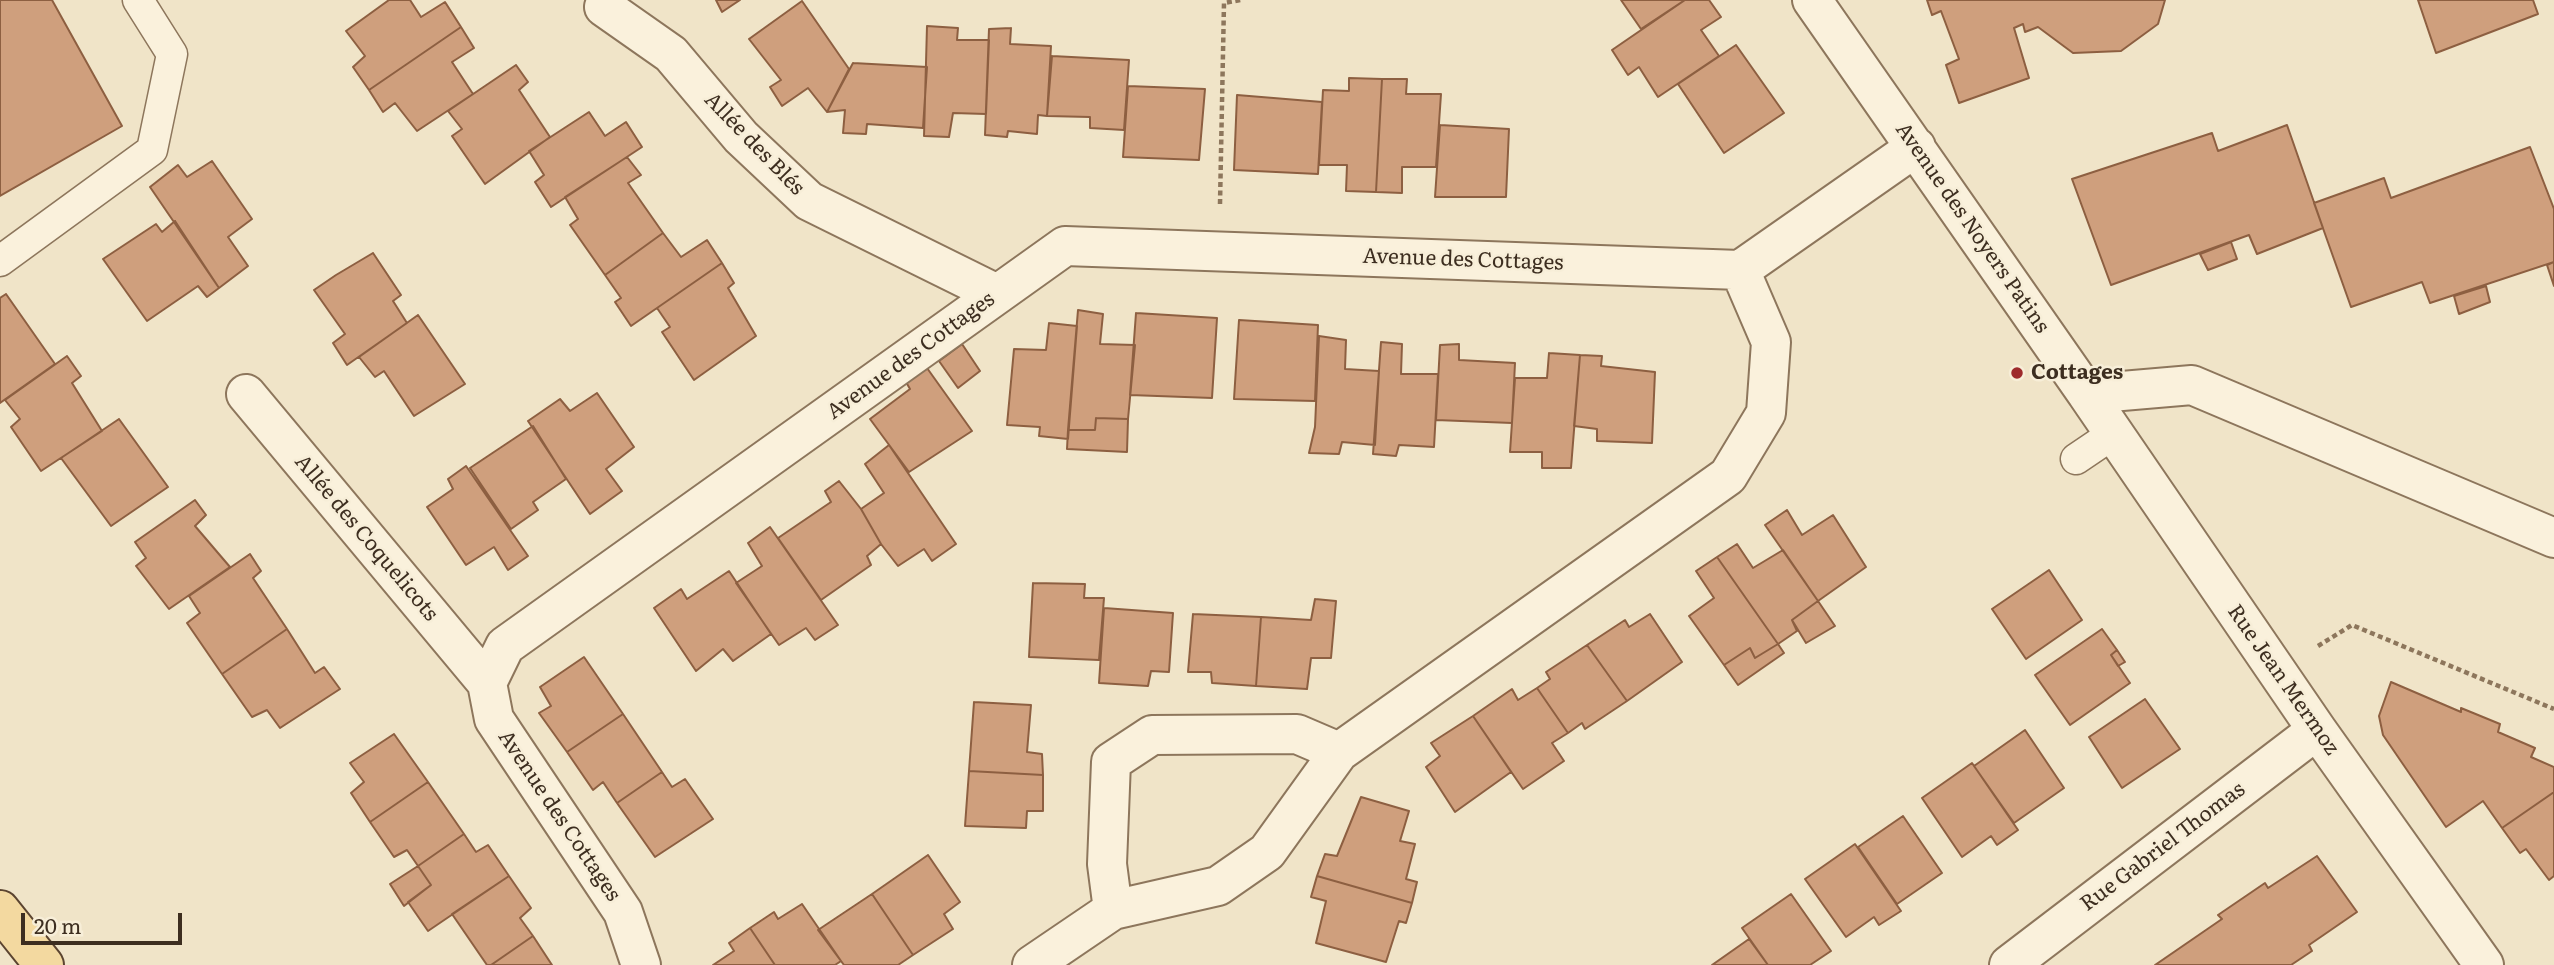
<!DOCTYPE html>
<meta charset="utf-8">
<style>
body{margin:0}
#map{position:relative;width:2554px;height:965px;overflow:hidden;background:#f0e4c8;font-family:Literata,serif}
canvas{display:block}
.scale{position:absolute;left:21px;top:913px;width:161px;height:32px;box-sizing:border-box;border:4px solid #3d2e20;border-top:0;padding-left:9px;font-size:21px;line-height:24px;white-space:nowrap;color:#3d2e20;-webkit-text-stroke:5px #f7eed8;paint-order:stroke}
</style>
<div id="map">
<canvas width="2554" height="965"></canvas>
<div class="scale">20 m</div>
</div>
<script>
const c = document.querySelector('canvas').getContext('2d');
c.lineJoin = 'round';
function paint(path, color) { c.fillStyle = color; c.fill(path, 'evenodd'); }
const poly = rows => new Path2D(rows.map(r => 'M' + r).join(''));
function trace(path, color, width, dash) { c.strokeStyle = color; c.lineWidth = width; c.lineCap = dash ? 'butt' : 'round'; c.setLineDash(dash || []); c.stroke(path); }
function write(font, color, halo, rows, align = 'center') {
  c.font = font + ' Literata,serif'; c.lineWidth = 5; c.setLineDash([]); c.textBaseline = 'middle'; c.strokeStyle = halo; c.fillStyle = color; for (const [text, x, y, turn = 0] of rows) {
    c.save(); c.translate(x, y); c.rotate((+turn || 0) * Math.PI / 180); c.textAlign = isNaN(turn) ? turn : align; if (halo) c.strokeText(text, 0, 0); c.fillText(text, 0, 0); c.restore();
  }
}
const building = poly([
 [0,0,52,0,122,126,0,196,0,0],
 [389,0,410,0,421,17,445,2,461,27,369,90,353,67,365,56,346,31,389,0],
 [716,0,740,0,722,12,716,0],
 [1621,0,1685,0,1641,29,1621,0],
 [1685,0,1709,0,1721,17,1701,30,1719,56,1658,97,1639,67,1628,75,1612,50,1685,0],
 [1927,0,2165,0,2158,24,2121,51,2073,53,2038,27,2025,32,2023,24,2014,28,2029,78,1959,103,1946,65,1959,59,1941,11,1932,15,1927,0],
 [2418,0,2533,0,2538,14,2436,53,2418,0],
 [802,1,849,69,827,112,808,88,782,106,770,87,781,80,749,39,802,1],
 [927,26,958,28,957,40,989,40,986,114,953,113,949,137,924,136,927,26],
 [461,27,474,48,452,62,473,94,417,131,395,103,383,112,369,90,461,27],
 [1011,28,1010,44,1051,46,1047,116,1038,115,1037,134,1008,131,1007,137,985,135,989,29,1011,28],
 [1736,45,1784,113,1724,153,1678,84,1736,45],
 [1052,56,1129,60,1124,130,1090,128,1090,117,1047,116,1052,56],
 [853,63,927,67,923,128,867,124,866,134,843,133,845,110,827,112,853,63],
 [516,65,528,82,519,90,550,137,485,184,452,136,462,129,448,111,516,65],
 [1349,78,1382,79,1376,192,1346,191,1347,165,1319,165,1323,90,1349,91,1349,78],
 [1382,79,1407,79,1406,94,1441,94,1436,167,1402,167,1402,193,1376,192,1382,79],
 [1128,86,1205,89,1199,160,1123,157,1128,86],
 [1237,95,1322,102,1318,174,1234,170,1237,95],
 [589,112,605,136,626,122,642,147,551,207,535,182,544,175,529,151,589,112],
 [1440,125,1509,129,1506,197,1435,197,1440,125],
 [2287,125,2323,228,2257,254,2249,235,2111,285,2072,179,2212,133,2218,151,2287,125],
 [2530,147,2554,209,2554,262,2430,303,2422,282,2351,307,2314,203,2384,178,2391,198,2530,147],
 [627,157,641,175,628,183,663,233,605,275,570,225,578,219,565,197,627,157],
 [212,161,252,219,228,237,248,266,219,288,150,187,178,165,187,177,212,161],
 [175,221,219,288,207,297,198,286,147,321,103,259,156,224,162,232,175,221],
 [663,233,681,257,707,240,722,263,631,326,615,302,621,298,605,275,663,233],
 [2231,242,2237,259,2208,270,2200,254,2231,242],
 [373,253,401,295,393,301,407,323,347,365,333,343,345,334,314,290,336,275,373,253],
 [2554,262,2554,286,2547,265,2554,262],
 [722,263,734,283,728,288,756,336,694,380,662,332,670,327,657,308,722,263],
 [2486,286,2490,302,2459,314,2454,296,2486,286],
 [6,294,55,364,0,403,0,298,6,294],
 [1078,310,1103,314,1100,344,1135,345,1128,419,1096,418,1095,430,1068,430,1078,310],
 [1136,313,1217,318,1212,398,1130,395,1136,313],
 [418,315,465,384,414,416,384,371,375,377,359,357,418,315],
 [1239,320,1318,325,1315,401,1234,399,1239,320],
 [1049,323,1077,326,1068,439,1039,436,1040,427,1007,425,1014,349,1046,350,1049,323],
 [1319,336,1346,340,1345,369,1379,371,1375,445,1342,442,1339,454,1309,453,1315,427,1319,336],
 [1381,342,1402,344,1401,374,1438,374,1434,447,1399,445,1396,456,1373,454,1381,342],
 [962,344,980,371,958,388,939,361,962,344],
 [1459,344,1459,360,1515,363,1512,423,1436,420,1440,345,1459,344],
 [1549,353,1580,355,1571,468,1542,468,1542,452,1510,452,1515,378,1547,378,1549,353],
 [1580,355,1602,356,1601,366,1655,372,1652,443,1597,441,1597,429,1574,426,1580,355],
 [67,356,81,376,72,383,102,431,41,471,11,427,20,419,5,400,67,356],
 [927,368,972,431,909,472,870,419,910,389,906,382,927,368],
 [597,393,634,447,606,469,622,491,590,514,528,421,560,399,570,411,597,393],
 [1096,418,1128,419,1127,452,1067,449,1068,430,1095,430,1096,418],
 [119,419,168,487,111,526,61,458,119,419],
 [533,426,566,479,533,502,538,510,511,529,470,468,533,426],
 [889,445,956,544,932,561,924,549,898,566,881,544,861,509,884,493,865,464,889,445],
 [466,466,528,556,508,570,494,547,466,565,427,507,453,489,448,479,466,466],
 [839,481,861,509,881,544,867,556,871,565,821,600,778,538,831,502,825,491,839,481],
 [195,500,206,515,195,526,230,567,169,609,136,566,146,558,135,542,195,500],
 [1787,510,1802,535,1833,515,1866,567,1818,601,1765,525,1787,510],
 [770,527,838,625,815,640,806,628,779,645,736,583,762,566,748,543,770,527],
 [1737,544,1753,568,1783,550,1818,601,1792,620,1797,631,1778,644,1717,557,1737,544],
 [250,554,261,571,253,578,287,629,222,674,187,623,200,613,189,596,250,554],
 [1717,557,1778,644,1755,658,1750,648,1724,665,1689,616,1714,598,1696,571,1717,557],
 [2049,570,2082,620,2026,659,1992,609,2049,570],
 [729,571,771,634,733,661,723,649,696,671,654,608,681,589,687,599,729,571],
 [1033,583,1085,584,1084,598,1104,598,1099,660,1029,657,1033,583],
 [1315,599,1336,601,1331,658,1311,658,1307,689,1256,686,1261,617,1311,620,1315,599],
 [1818,601,1835,626,1806,643,1792,620,1818,601],
 [1104,608,1173,613,1169,672,1151,671,1148,686,1099,683,1104,608],
 [1193,614,1261,617,1256,686,1212,683,1211,672,1188,672,1193,614],
 [1650,614,1682,662,1627,701,1587,645,1625,620,1629,627,1650,614],
 [287,629,315,673,324,667,340,689,280,728,267,710,252,717,222,674,287,629],
 [2102,629,2117,650,2111,655,2130,683,2070,725,2035,675,2102,629],
 [1778,644,1784,653,1738,685,1724,665,1750,648,1755,658,1778,644],
 [1587,645,1627,701,1585,729,1582,723,1568,733,1537,688,1550,679,1546,672,1587,645],
 [2117,650,2125,662,2118,666,2111,655,2117,650],
 [584,657,623,714,567,752,539,713,551,706,540,687,584,657],
 [2391,682,2461,712,2461,708,2500,724,2498,732,2535,748,2531,757,2554,767,2554,792,2502,828,2483,801,2446,827,2383,735,2379,716,2391,682],
 [1537,688,1568,733,1552,743,1564,761,1523,789,1473,716,1512,689,1518,700,1537,688],
 [2145,699,2180,749,2122,788,2089,737,2145,699],
 [974,702,1031,705,1027,752,1042,754,1043,775,969,771,974,702],
 [623,714,662,772,617,803,603,782,593,790,567,752,623,714],
 [1473,716,1511,772,1455,812,1426,767,1440,756,1431,743,1473,716],
 [2025,730,2064,788,2014,823,1974,766,2025,730],
 [394,734,428,782,370,822,351,793,364,782,350,763,394,734],
 [1972,763,2018,830,1997,845,1991,836,1962,857,1922,798,1972,763],
 [969,771,1043,775,1043,811,1027,811,1026,828,965,826,969,771],
 [662,772,672,787,685,779,713,819,655,857,617,803,662,772],
 [428,782,464,834,418,866,407,850,394,857,370,822,428,782],
 [2554,792,2554,876,2549,880,2526,849,2520,853,2502,828,2554,792],
 [1361,797,1409,811,1400,841,1415,844,1406,879,1417,882,1412,903,1317,876,1325,854,1337,856,1361,797],
 [1903,816,1942,873,1897,904,1858,847,1903,816],
 [464,834,476,852,488,845,509,876,428,931,408,902,431,885,418,866,464,834],
 [1855,844,1901,911,1879,925,1874,917,1846,937,1805,879,1855,844],
 [928,855,960,902,944,914,953,929,913,955,872,894,928,855],
 [2317,856,2357,912,2309,945,2312,951,2291,965,2155,965,2222,919,2218,915,2265,883,2268,888,2317,856],
 [418,866,431,885,404,906,390,884,418,866],
 [509,876,531,908,520,918,533,936,491,965,487,965,452,914,509,876],
 [1317,876,1412,903,1406,923,1399,921,1386,962,1316,943,1326,901,1311,897,1317,876],
 [872,894,913,955,898,965,844,965,818,930,872,894],
 [1791,894,1831,951,1810,965,1768,965,1742,928,1791,894],
 [802,904,841,961,835,965,775,965,750,928,774,912,778,919,802,904],
 [750,928,775,965,713,965,734,951,729,943,750,928],
 [533,936,552,965,491,965,533,936],
 [1749,939,1768,965,1712,965,1749,939]
]);
const path = poly([
 [1220,204,1224,3,1241,0],
 [2318,646,2352,625,2554,709]
]);
const service = poly([
 [0,261,152,150,172,54,138,0],
 [2076,459,2113,434]
]);
const minor = poly([
 [1812,0,2087,394,2192,385,2554,538],
 [604,7,671,54,741,137,809,201,997,294],
 [1740,270,1916,147],
 [246,394,487,683],
 [2087,394,2317,730,2484,965],
 [1113,910,1107,864,1111,762,1152,735,1297,734,1339,752],
 [641,965,623,912,494,719,487,683,505,646,1065,246,1740,270,1771,342,1766,413,1728,476,1339,752,1267,852,1218,886,1113,910,1032,965],
 [2009,965,2317,730]
]);
const primary = poly([
 [0,910,44,965]
]);
const markers = [
 [2017,373,7,"#9e2a2b"]
];
const streetNames = [
 ["Allée des Blés",754,144,46],
 ["Avenue des Noyers Patins",1972,228,55],
 ["Avenue des Cottages",1463,260,2],
 ["Avenue des Cottages",911,356,-36],
 ["Allée des Coquelicots",366,538,50],
 ["Rue Jean Mermoz",2283,680,55],
 ["Avenue des Cottages",559,816,56],
 ["Rue Gabriel Thomas",2163,847,-37]
];
const poiNames = [
 ["Cottages",2031,373]
];
paint(building, '#cf9f7d');
trace(building, '#8d5f41', 2);
trace(service, '#8d765c', 33);
trace(minor, '#8d765c', 42);
trace(primary, '#5b4430', 42);
trace(path, '#8d765c', 4.5, [5, 3.5]);
trace(service, '#faf1dc', 30);
trace(minor, '#faf1dc', 38);
trace(primary, '#f3d9a0', 38);
for (const [x, y, r, color] of markers) { const dot = new Path2D(); dot.arc(x, y, r, 0, 2 * Math.PI); c.fillStyle = color; c.fill(dot); trace(dot, '#f7eed8', 2.5); }
write('21px', '#3d2e20', '#f7eed8', streetNames);
write('bold 21px', '#3d2e20', '#f7eed8', poiNames, 'left');
</script>
